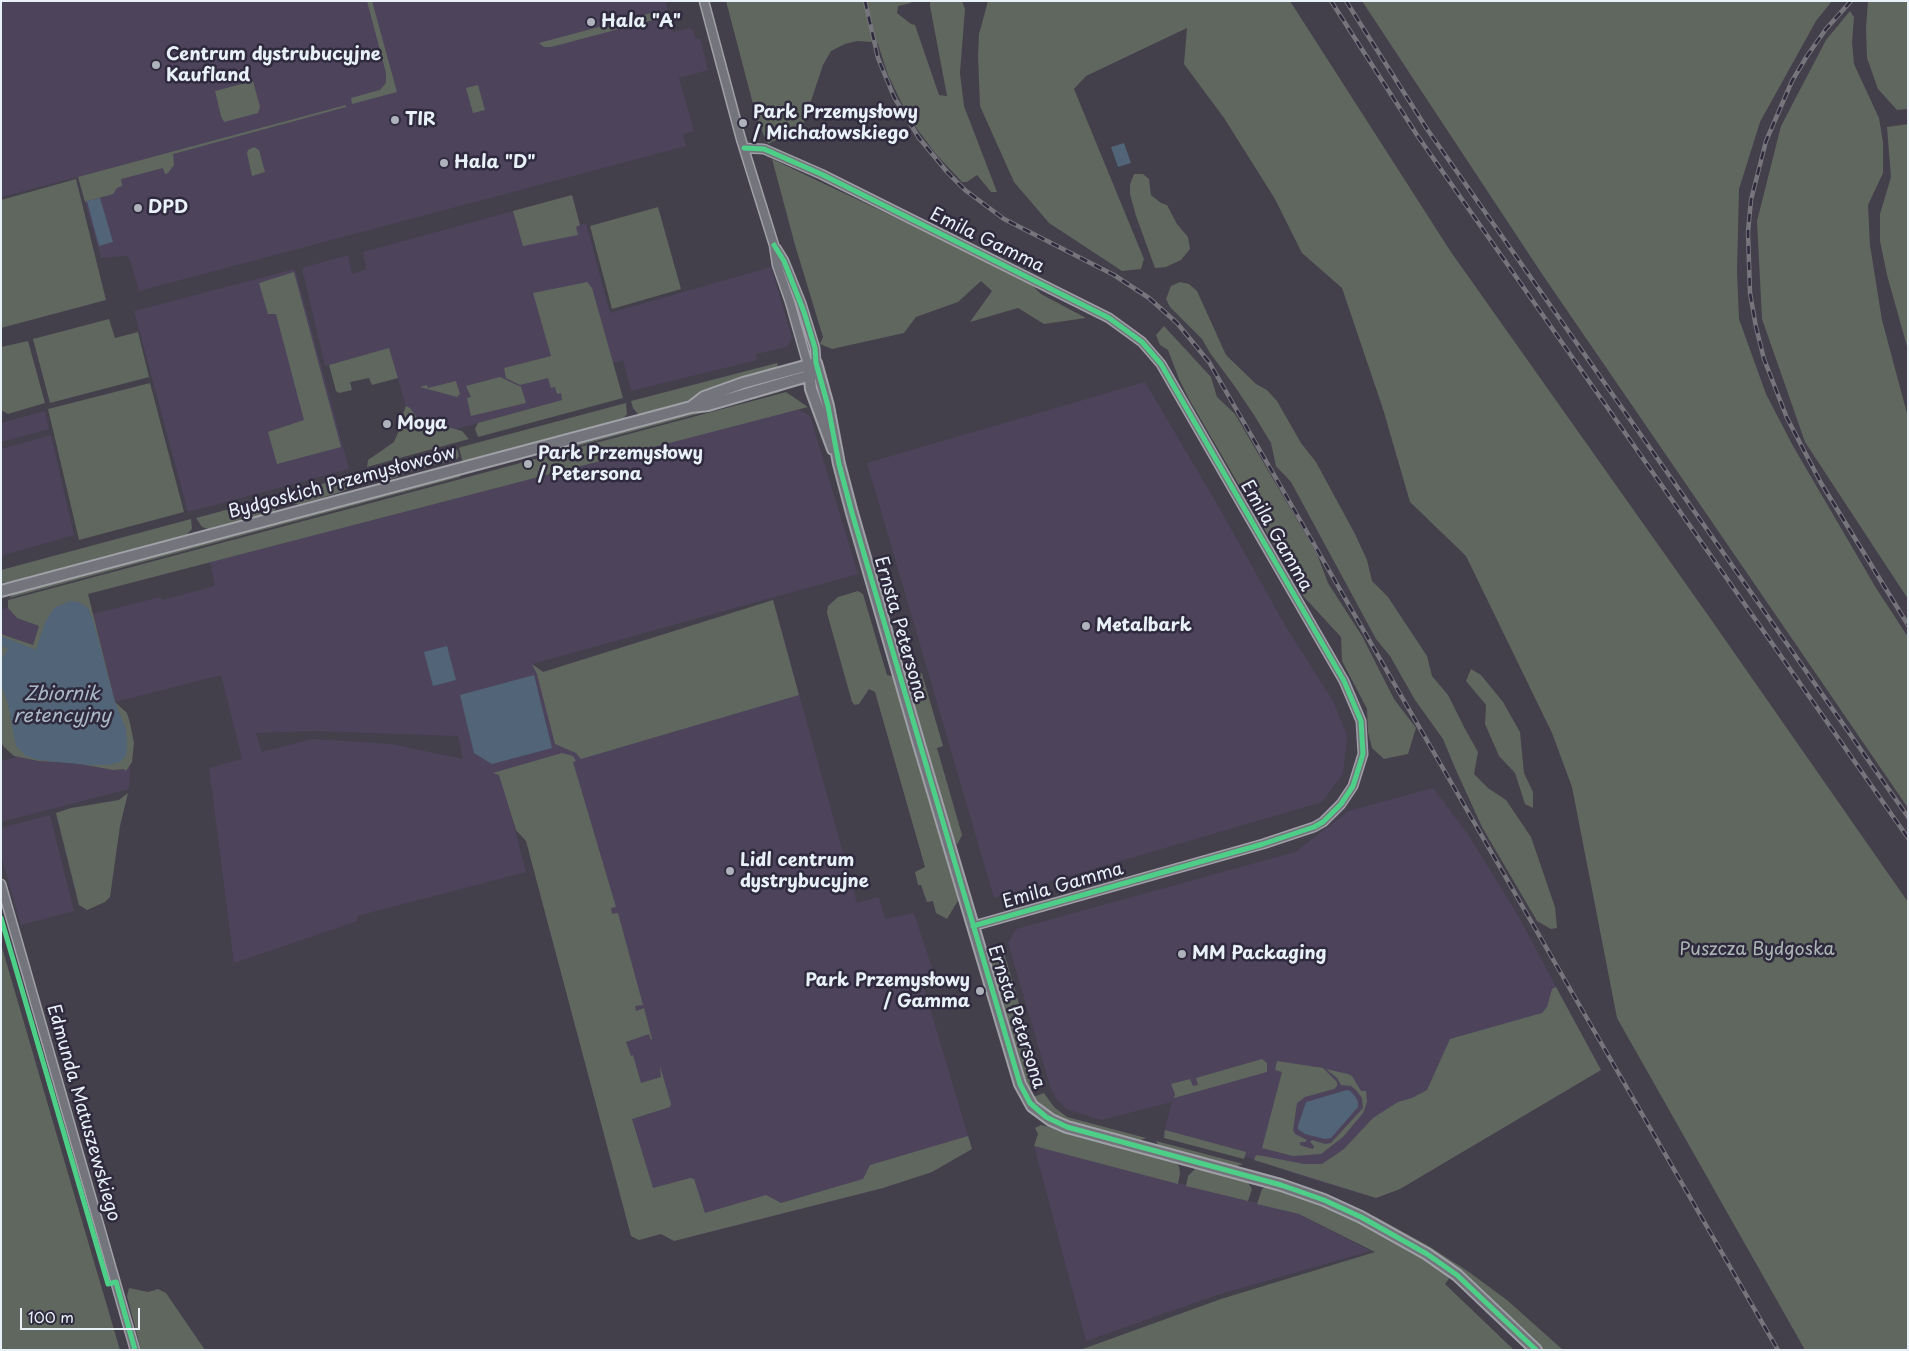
<!DOCTYPE html>
<meta charset="utf-8">
<style>
body{margin:0}
#map{position:relative;width:1909px;height:1351px;overflow:hidden;background:#433f4b;font-family:"Playpen Sans",sans-serif}
canvas{display:block}
.frame{position:absolute;inset:0;border:2px solid #e8f1f8;pointer-events:none}
.scale{position:absolute;left:20px;top:1308px;width:120px;height:22px;box-sizing:border-box;border:2px solid #e8f1f8;border-top:0;padding-left:6px;font-size:15px;line-height:18px;white-space:nowrap;color:#e8f1f8;-webkit-text-stroke:4px #2f2a3d;paint-order:stroke}
</style>
<div id="map">
<canvas width="1909" height="1351"></canvas>
<div class="frame"></div>
<div class="scale">100 m</div>
</div>
<script>
const c = document.querySelector('canvas').getContext('2d');
c.lineJoin = 'round';
function paint(path, color) { c.fillStyle = color; c.fill(path, 'evenodd'); }
const poly = rows => new Path2D(rows.map(r => 'M' + r).join(''));
function trace(path, color, width, dash) { c.strokeStyle = color; c.lineWidth = width; c.lineCap = dash ? 'butt' : 'round'; c.setLineDash(dash || []); c.stroke(path); }
function write(font, color, halo, rows, align = 'center') {
  c.font = font + ' "Playpen Sans",sans-serif'; c.lineWidth = 5; c.setLineDash([]); c.textBaseline = 'middle'; c.strokeStyle = halo; c.fillStyle = color; for (const [text, x, y, turn = 0] of rows) {
    c.save(); c.translate(x, y); c.rotate((+turn || 0) * Math.PI / 180); c.textAlign = isNaN(turn) ? turn : align; if (halo) c.strokeText(text, 0, 0); c.fillText(text, 0, 0); c.restore();
  }
}
const built = poly([
 [1,1,670,1,666,3,673,32,691,28,691,30,693,30,696,39,700,38,708,70,679,78,694,131,683,134,686,146,139,291,130,260,127,256,101,258,78,177,1,197],
 [572,195,580,225,586,223,610,313,771,267,792,337,787,347,756,354,757,360,631,391,623,360,601,366,563,400,416,440,389,349,325,366,302,268,348,255,352,274,366,269,363,252],
 [295,269,349,469,188,512,134,311],
 [1145,382,1220,509,1286,627,1333,701,1347,735,1343,774,1322,802,994,898,867,463],
 [793,406,810,416,858,574,532,664,543,672,773,600,857,903,879,897,885,919,914,913,934,974,921,978,972,1149,932,1172,883,1188,674,1241,661,1234,639,1240,631,1236,526,841,516,830,510,811,526,872,357,916,358,921,234,963,209,768,242,759,221,675,115,702,93,614,160,597,162,600,215,586,210,562],
 [314,731,458,736,463,759,391,744,312,739,262,752,256,733],
 [45,411,49,429,1,442,1,423],
 [51,435,74,535,1,556,1,449],
 [9,607,17,618,39,626,33,645,1,634,1,610],
 [17,757,115,768,130,762,129,789,1,822,1,761],
 [1433,788,1467,833,1516,912,1601,1070,1400,1189,1376,1198,1314,1180,1249,1158,1163,1136,1172,1102,1101,1120,1067,1109,1056,1099,1050,1086,1008,943,1016,929,1295,852,1349,811],
 [50,815,74,911,21,925,1,855,1,828],
 [1034,1146,1299,1214,1371,1251,1220,1294,1086,1341]
]);
const green = poly([
 [367,1,372,1,397,92,352,104,351,98,380,90,386,83,386,73],
 [726,1,911,1,911,3,898,6,897,13,911,24,915,25,939,95,947,96,930,6,930,1,962,1,965,9,960,73,964,106,997,192,991,192,977,175,967,182,962,182,935,153,909,118,888,75,878,44,872,42,857,41,845,44,831,51,823,65,802,128,768,144,758,123],
 [988,1,1290,1,1451,252,1710,618,1908,902,1908,1350,1805,1350,1617,1018,1572,787,1552,733,1466,556,1410,502,1383,409,1342,288,1302,253,1275,199,1224,118,1184,64,1187,28,1086,76,1074,89,1144,259,1141,269,1122,271,1049,223,1014,182,980,106,978,56,979,34],
 [1362,1,1832,1,1816,21,1760,122,1739,189,1737,272,1739,319,1766,394,1793,446,1876,588,1908,637,1908,808,1542,274],
 [1868,1,1908,1,1908,109,1897,110,1878,89,1867,58,1866,28],
 [1850,11,1854,17,1852,43,1854,64,1879,118,1883,142,1883,173,1868,205,1870,245,1882,320,1908,417,1908,599,1805,442,1762,319,1757,221,1781,126,1826,40],
 [651,13,653,20,551,47,544,47,539,43],
 [253,81,260,107,258,113,224,122,221,116,215,91],
 [478,85,485,110,473,113,466,88],
 [346,105,346,107,173,154,174,165,168,173,165,174,163,168,121,179,122,186,117,188,113,194,85,202,78,177],
 [1908,124,1908,350,1887,275,1880,241,1880,214,1891,177,1887,127],
 [254,147,259,150,265,172,252,176,247,153,248,150],
 [772,159,1027,280,1041,294,1086,318,1044,324,1018,308,970,322,992,291,981,281,958,302,916,317,904,333,832,349,820,344,823,337,795,245],
 [1134,174,1143,174,1149,179,1151,195,1161,203,1167,205,1177,224,1188,237,1190,249,1181,260,1166,267,1155,268,1136,216,1130,194,1130,184],
 [76,179,106,300,1,328,1,200],
 [572,195,580,225,576,227,578,235,523,246,513,211],
 [658,207,681,289,612,309,590,226],
 [294,272,341,447,277,464,268,432,304,420,276,314,268,314,259,283],
 [587,282,592,288,623,398,478,437,475,429,478,423,562,400,561,393,557,394,555,387,551,388,548,378,520,385,506,378,504,368,551,356,533,293],
 [1180,282,1189,284,1197,291,1226,355,1256,384,1267,390,1277,401,1301,443,1316,462,1355,534,1367,560,1372,581,1388,597,1427,656,1432,676,1448,695,1464,727,1478,752,1474,774,1488,788,1506,800,1531,837,1555,907,1557,928,1551,929,1537,921,1482,827,1455,768,1443,739,1415,700,1390,656,1376,639,1291,482,1276,466,1271,443,1254,415,1233,384,1210,353,1202,339,1170,307,1166,299,1171,286],
 [109,319,115,338,138,332,149,377,50,403,33,339],
 [1164,326,1211,377,1217,397,1235,414,1317,554,1328,583,1362,636,1394,699,1416,728,1408,754,1384,759,1372,748,1368,732,1367,709,1342,661,1341,637,1304,597,1189,399,1179,379,1168,350,1160,345,1156,335],
 [28,341,45,403,8,414,1,410,1,347],
 [389,348,398,378,372,385,369,378,350,382,352,390,339,393,336,391,329,365],
 [777,363,779,370,740,381,672,407,641,415,637,413,633,408,631,401],
 [500,377,521,387,526,403,471,416,467,398,471,397,466,386],
 [456,381,460,394,457,397,420,387,427,385,428,388],
 [150,383,184,512,79,540,48,409],
 [783,387,783,390,780,392,540,456,558,447],
 [786,392,808,407,88,594,115,702,127,713,130,723,134,743,132,762,126,771,124,769,113,770,75,763,39,761,14,756,4,747,1,742,1,634,33,645,39,626,17,618,8,608,8,600],
 [626,403,627,414,622,421,463,463,459,448,461,447],
 [406,406,410,408,418,419,462,431,469,439,367,467,368,460,394,442,400,428,406,425,403,414],
 [455,448,457,449,459,456,457,459,419,469,418,467,414,468,414,470,389,480,376,480,369,472],
 [460,473,460,477,9,598,14,593],
 [360,474,359,479,355,485,341,492,298,505,287,499,284,494],
 [278,496,276,509,271,515,217,529,208,529,202,527,196,518],
 [191,519,192,529,187,534,179,539,32,578,1,583,1,570],
 [858,591,863,594,887,675,895,677,959,899,947,919,936,913,933,901,927,902,921,885,918,885,915,872,925,867,875,692,869,689,859,704,855,705,852,702,827,613,828,606,838,597],
 [773,600,799,695,581,759,576,753,555,744,537,674,532,664,543,672],
 [916,669,922,674,943,746,937,748,962,835,957,845,949,828,904,673],
 [1471,669,1481,675,1503,702,1520,732,1524,773,1533,792,1533,808,1525,804,1515,773,1499,756,1485,724,1486,705,1466,681],
 [562,753,573,756,576,761,573,762,616,907,611,908,612,914,618,913,643,1005,635,1006,636,1011,644,1008,652,1039,651,1040,649,1034,626,1042,631,1056,633,1055,641,1083,661,1077,660,1066,671,1104,670,1107,632,1119,653,1188,690,1178,694,1179,705,1213,766,1195,781,1203,863,1179,870,1165,968,1136,972,1149,932,1172,883,1188,674,1241,661,1234,639,1240,631,1236,526,841,516,830,499,775,493,773],
 [128,793,120,826,110,897,105,902,87,910,79,905,56,813,71,808,119,800],
 [1,944,72,1187,120,1350,1,1350],
 [1002,946,1043,1084,1029,1090,985,952],
 [1556,987,1601,1070,1400,1189,1376,1198,1254,1160,1256,1155,1263,1156,1304,1164,1322,1164,1344,1149,1373,1118,1398,1102,1412,1098,1427,1090,1450,1039,1542,1013,1547,1007,1552,989],
 [1262,1059,1267,1063,1267,1072,1174,1098,1175,1094,1171,1084,1190,1079,1193,1086,1198,1085,1196,1078],
 [1277,1061,1323,1068,1337,1082,1337,1086,1334,1089,1305,1097,1297,1103,1293,1130,1295,1134,1307,1140,1305,1142,1300,1142,1300,1145,1302,1146,1313,1149,1314,1146,1310,1142,1312,1140,1325,1144,1331,1143,1363,1108,1362,1098,1356,1090,1351,1086,1341,1085,1337,1078,1326,1069,1348,1074,1352,1076,1361,1091,1366,1091,1367,1102,1363,1113,1343,1137,1321,1154,1293,1156,1262,1148,1282,1072,1275,1070],
 [1044,1093,1054,1107,1067,1117,1146,1138,1138,1141,1061,1120,1046,1111,1033,1097],
 [1041,1125,1169,1158,1179,1166,1180,1173,1178,1184,1034,1146,1038,1134,1035,1128],
 [1165,1130,1246,1152,1244,1159,1164,1138],
 [1156,1141,1243,1164,1234,1167,1163,1148,1158,1145],
 [1196,1168,1203,1168,1247,1181,1252,1189,1248,1201,1186,1186,1188,1176],
 [1266,1187,1272,1187,1314,1200,1351,1217,1445,1272,1451,1276,1445,1284,1514,1350,1080,1350,1221,1299,1375,1252,1299,1214,1257,1204,1262,1189],
 [1374,1216,1427,1245,1469,1272,1507,1300,1563,1350,1542,1350,1477,1286,1456,1269,1420,1244,1371,1217],
 [129,1288,148,1292,158,1289,166,1293,205,1350,141,1350,127,1296]
]);
const water = poly([
 [1124,143,1131,163,1118,167,1111,147],
 [100,198,113,242,99,246,87,201],
 [70,601,78,602,88,608,93,620,115,702,126,729,127,749,126,756,120,762,109,765,88,765,39,760,26,756,16,746,8,704,1,685,1,660,8,649,1,645,1,636,36,650,45,623,54,608],
 [447,646,456,680,433,686,424,652],
 [534,675,552,748,492,764,474,753,460,695],
 [1347,1090,1350,1091,1355,1096,1358,1102,1358,1107,1331,1138,1325,1139,1305,1134,1298,1129,1298,1126,1306,1102]
]);
const minor = poly([
 [704,1,741,139,774,245,777,265,790,302,808,365],
 [744,148,764,149,821,174,1109,318,1142,342,1161,364,1259,534,1344,681,1361,721,1363,754,1353,786,1341,804,1323,822,1314,827,1263,844,973,926],
 [776,248,784,261,801,303,815,348,816,363],
 [1,884,135,1350]
]);
const tertiary = poly([
 [809,370,811,389,833,449],
 [691,407,704,397,743,383,816,363,828,406,839,464,852,513,918,741,1020,1084,1032,1106,1051,1120,1067,1127,1281,1185,1324,1200,1361,1217,1427,1254,1457,1275,1536,1350],
 [1,591,691,407,708,405,818,373]
]);
const rail = poly([
 [865,1,878,58,894,97,919,138,948,173,965,190,1004,219,1114,275,1149,298,1177,323,1209,362,1778,1350],
 [1331,1,1417,135,1908,838],
 [1346,1,1427,129,1908,817],
 [1851,1,1826,29,1807,56,1792,81,1766,141,1751,200,1748,232,1750,293,1756,327,1764,359,1787,418,1821,483,1908,625]
]);
const cycleway = poly([
 [744,148,764,149,821,174,1109,318,1142,342,1161,364,1259,534,1344,681,1361,721,1363,754,1353,786,1341,804,1323,822,1314,827,1263,844,973,926],
 [774,245,784,261,804,312,815,348,816,363,828,406,839,464,852,513,1020,1084,1030,1103,1046,1117,1067,1127,1281,1185,1324,1200,1361,1217,1427,1254,1457,1275,1536,1350],
 [1,918,108,1284,116,1282,135,1350]
]);
const markers = [
 [591,22,5,"#aeb3bb"],
 [156,65,5,"#aeb3bb"],
 [395,120,5,"#aeb3bb"],
 [743,123,5,"#aeb3bb"],
 [444,163,5,"#aeb3bb"],
 [138,208,5,"#aeb3bb"],
 [387,424,5,"#aeb3bb"],
 [528,464,5,"#aeb3bb"],
 [1086,626,5,"#aeb3bb"],
 [730,871,5,"#aeb3bb"],
 [1182,954,5,"#aeb3bb"],
 [980,991,5,"#aeb3bb"]
];
const poiNames = [
 ["Hala \"A\"",601,22],
 ["Centrum dystrubucyjne",166,55],
 ["Kaufland",166,76],
 ["Park Przemysłowy",753,113],
 ["/ Michałowskiego",753,134],
 ["TIR",405,120],
 ["Hala \"D\"",454,163],
 ["DPD",148,208],
 ["Moya",397,424],
 ["Park Przemysłowy",538,454],
 ["/ Petersona",538,475],
 ["Metalbark",1096,626],
 ["Lidl centrum",740,861],
 ["dystrybucyjne",740,882],
 ["MM Packaging",1192,954],
 ["Park Przemysłowy",970,981,"right"],
 ["/ Gamma",970,1002,"right"]
];
const streetNames = [
 ["Emila Gamma",987,241,26],
 ["Bydgoskich Przemysłowców",342,483,-15],
 ["Emila Gamma",1276,536,60],
 ["Ernsta Petersona",900,629,74],
 ["Emila Gamma",1063,886,-16],
 ["Ernsta Petersona",1016,1017,72],
 ["Edmunda Matuszewskiego",83,1113,74]
];
const parkNames = [
 ["Puszcza Bydgoska",1757,950]
];
const waterNames = [
 ["Zbiornik",62,695],
 ["retencyjny",62,717]
];
paint(built, '#4d445b');
paint(green, '#5f675e');
paint(water, '#516478');
trace(minor, '#a0a0a7', 11);
trace(tertiary, '#a0a0a7', 14);
trace(minor, '#74757c', 8);
trace(tertiary, '#74757c', 10);
trace(rail, '#75757b', 4.5);
trace(rail, '#2f2a3d', 2.5, [8]);
trace(cycleway, '#4dcf88', 5);
for (const [x, y, r, color] of markers) { const dot = new Path2D(); dot.arc(x, y, r, 0, 2 * Math.PI); c.fillStyle = color; c.fill(dot); trace(dot, '#2f2a3d', 2); }
write('bold 18px', '#e8f1f8', '#2f2a3d', poiNames, 'left');
write('18px', '#e8f1f8', '#2f2a3d', streetNames);
write('18px', '#acb6b4', '#2f2a3d', parkNames);
write('italic 19px', '#acbac7', '#2f2a3d', waterNames);
</script>
